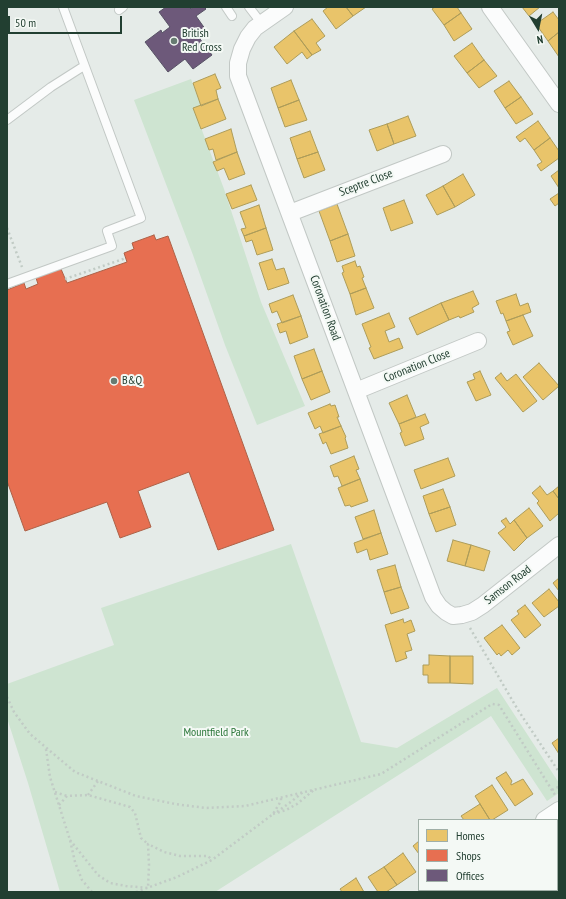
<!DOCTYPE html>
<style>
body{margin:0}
#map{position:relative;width:566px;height:899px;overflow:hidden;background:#e5ebe8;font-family:"PT Sans Narrow",sans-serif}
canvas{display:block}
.frame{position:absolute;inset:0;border:8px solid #223f31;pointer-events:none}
.legend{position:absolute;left:418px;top:819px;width:140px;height:72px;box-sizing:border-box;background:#f4f9f5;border:1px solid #a0afa7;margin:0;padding:5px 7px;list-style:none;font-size:12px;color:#223f31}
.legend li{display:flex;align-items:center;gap:8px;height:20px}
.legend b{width:20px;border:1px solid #a0afa7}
.north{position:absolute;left:518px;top:8px;width:40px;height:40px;-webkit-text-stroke:3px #f4f9f5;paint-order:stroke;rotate:170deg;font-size:11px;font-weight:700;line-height:16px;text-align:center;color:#223f31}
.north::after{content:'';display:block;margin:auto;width:14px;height:18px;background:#223f31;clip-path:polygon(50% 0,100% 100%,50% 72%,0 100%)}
.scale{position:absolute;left:8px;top:16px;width:114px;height:18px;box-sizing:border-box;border:2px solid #223f31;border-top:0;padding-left:5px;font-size:12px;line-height:14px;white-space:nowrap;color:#223f31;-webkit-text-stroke:3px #f4f9f5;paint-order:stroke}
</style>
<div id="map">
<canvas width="566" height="899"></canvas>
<div class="frame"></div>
<ul class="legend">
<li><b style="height:11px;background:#e9c46a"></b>Homes</li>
<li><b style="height:11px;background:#e76f51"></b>Shops</li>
<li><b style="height:11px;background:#6d597a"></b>Offices</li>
</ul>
<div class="north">N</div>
<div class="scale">50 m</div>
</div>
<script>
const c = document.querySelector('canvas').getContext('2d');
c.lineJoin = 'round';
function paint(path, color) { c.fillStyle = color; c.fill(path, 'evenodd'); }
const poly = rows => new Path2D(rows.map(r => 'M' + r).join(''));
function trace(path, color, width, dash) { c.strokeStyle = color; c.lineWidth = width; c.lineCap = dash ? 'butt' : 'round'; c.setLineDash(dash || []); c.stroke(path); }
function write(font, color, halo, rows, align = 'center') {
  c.font = font + ' "PT Sans Narrow",sans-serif'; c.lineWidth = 4; c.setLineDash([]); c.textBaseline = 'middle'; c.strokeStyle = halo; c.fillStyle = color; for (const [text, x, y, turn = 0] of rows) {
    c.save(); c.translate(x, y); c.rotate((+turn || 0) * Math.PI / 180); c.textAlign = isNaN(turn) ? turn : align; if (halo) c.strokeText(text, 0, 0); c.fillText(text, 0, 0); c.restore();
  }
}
const green = poly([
 [191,79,201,106,194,109,224,189,261,302,305,406,257,425,225,345,193,255,134,100],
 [291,544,361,742,397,748,497,688,559,783,559,793,547,801,491,716,215,892,60,892,28,783,7,718,7,684,114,645,101,608]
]);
const homes = poly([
 [328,7,346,7,353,16,336,29,323,11,328,7],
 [346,7,366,7,353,16,346,7],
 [435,7,457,7,461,13,444,25,432,9,435,7],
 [522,7,540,7,529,16,522,7],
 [553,12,559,20,559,32,548,41,536,24,553,12],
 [461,13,472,29,454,41,444,25,461,13],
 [312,19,325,36,316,43,321,50,312,55,294,31,312,19],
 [294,31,312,55,307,59,302,52,287,64,274,47,294,31],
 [559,32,559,57,548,41,559,32],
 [472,43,484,60,467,73,454,56,472,43],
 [484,60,497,76,479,88,467,73,484,60],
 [215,74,221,88,216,90,218,99,201,106,193,83,215,74],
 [291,80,299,100,278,108,271,88,291,80],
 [509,81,521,97,505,108,494,91,509,81],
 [521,97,533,114,516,124,505,108,521,97],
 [218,99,226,119,201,129,193,108,218,99],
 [299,100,307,120,285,127,278,108,299,100],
 [408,116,416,136,394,144,387,124,408,116],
 [538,121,550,138,534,150,525,138,520,142,516,137,538,121],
 [387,124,394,144,377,151,369,130,387,124],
 [231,129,237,152,216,160,213,149,209,150,205,139,231,129],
 [310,131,318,152,297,159,290,138,310,131],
 [550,138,559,151,559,158,541,171,537,165,542,162,534,150,550,138],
 [237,152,245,174,229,180,224,168,217,171,213,162,237,152],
 [318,152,325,170,304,178,297,159,318,152],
 [559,170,559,188,551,176,559,170],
 [463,174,475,195,455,207,443,186,463,174],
 [251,185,257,200,232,209,226,194,251,185],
 [443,186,455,207,437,215,426,195,443,186],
 [559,193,559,203,555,206,550,199,559,193],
 [404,200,413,223,391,231,383,208,404,200],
 [337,204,348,234,330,241,319,211,337,204],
 [259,205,266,228,244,236,241,229,246,228,240,212,259,205],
 [266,228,273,250,257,255,252,240,246,242,244,236,266,228],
 [348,234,355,256,337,262,330,241,348,234],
 [272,259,276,270,284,268,289,283,268,290,259,263,272,259],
 [355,261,357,267,360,266,364,277,362,278,366,288,350,294,342,273,344,272,342,266,355,261],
 [366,288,374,308,356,315,350,294,366,288],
 [473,291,479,304,472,308,474,312,460,318,459,316,449,320,441,303,473,291],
 [516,294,520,306,528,303,531,312,506,321,503,313,501,314,496,301,516,294],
 [293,295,301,316,282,323,277,311,272,313,269,304,293,295],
 [441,303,449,320,417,335,409,318,441,303],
 [389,313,395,327,385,331,389,342,399,338,403,348,374,359,369,348,371,347,362,324,389,313],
 [523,315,533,336,513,345,507,332,510,331,506,321,523,315],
 [301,316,308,337,290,344,286,331,280,333,277,324,301,316],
 [314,349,322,371,302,379,294,356,314,349],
 [539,363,559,386,543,400,523,377,539,363],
 [322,371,330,392,311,400,302,379,322,371],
 [480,371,491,395,476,401,467,382,475,379,473,374,480,371],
 [501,373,507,381,516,374,537,401,523,412,495,378,501,373],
 [407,395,416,417,399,424,389,403,407,395],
 [330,404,331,406,335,405,339,417,337,417,341,426,323,433,320,426,315,429,308,413,330,404],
 [425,414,429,423,420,427,424,439,405,446,400,433,402,432,399,424,425,414],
 [341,426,346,437,345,438,348,448,331,454,326,442,323,444,319,434,341,426],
 [354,456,359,469,356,470,360,479,342,486,338,476,334,477,330,466,354,456],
 [448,458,455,476,421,489,414,470,448,458],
 [360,479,368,501,351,507,350,505,345,506,338,488,360,479],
 [540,486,547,495,553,491,559,499,559,513,550,521,537,503,539,501,532,493,540,486],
 [559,486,559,499,553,491,559,486],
 [443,489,450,507,429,514,423,496,443,489],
 [450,507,456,525,436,532,429,514,450,507],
 [529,508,543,526,527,538,514,520,529,508],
 [374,510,381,533,363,539,355,517,374,510],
 [506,518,510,524,514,520,527,538,514,551,498,533,506,527,501,521,506,518],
 [381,533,388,554,370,560,367,549,357,553,354,543,381,533],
 [453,540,471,545,465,566,447,561,453,540],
 [471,545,490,551,484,571,465,566,471,545],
 [395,565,401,587,384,592,377,570,395,565],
 [559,578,559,591,553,583,559,578],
 [401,587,409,608,391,614,384,592,401,587],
 [549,589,559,602,559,606,544,617,532,603,549,589],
 [525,605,541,625,525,638,511,620,519,614,517,611,525,605],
 [403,619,404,623,411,620,415,631,407,634,412,650,405,652,407,658,396,662,385,625,403,619],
 [502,625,520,648,512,655,508,650,501,656,499,653,497,655,484,638,502,625],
 [429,655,450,656,450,683,428,683,428,675,423,675,423,665,429,665,429,655],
 [450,656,473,656,473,684,450,683,450,656],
 [559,738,559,754,552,743,559,738],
 [506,772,512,781,511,783,511,785,523,779,533,794,515,806,496,778,506,772],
 [492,785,508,810,492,820,490,820,475,796,492,785],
 [480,804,490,820,464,820,461,816,480,804],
 [419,841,419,854,413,846,419,841],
 [557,848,559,850,559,873,557,874,557,848],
 [403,853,416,872,397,885,384,867,403,853],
 [384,867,397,885,386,892,378,892,368,877,384,867],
 [356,878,364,892,342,892,340,889,356,878],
 [491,890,514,890,516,892,492,892,491,890]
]);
const shops = poly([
 [154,235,156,240,168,236,274,530,218,550,189,472,138,491,151,527,120,538,107,502,25,531,7,481,7,290,24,283,26,289,38,284,36,278,61,269,67,283,127,262,124,253,134,249,132,243,154,235]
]);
const offices = poly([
 [166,7,189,7,191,9,194,7,204,7,206,9,196,16,208,33,200,39,212,55,193,69,185,59,168,72,145,42,161,30,162,33,170,27,159,12,166,7]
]);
const path = poly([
 [7,228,22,267],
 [65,279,126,258],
 [470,628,518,710,559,772],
 [7,697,14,712,30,734,75,772,136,796,175,804,206,808,245,806,381,774,492,704,499,705,555,795],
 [46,749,50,777,70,840,75,862,82,880,92,892],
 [552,790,558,787,559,789],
 [55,792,67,796],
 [88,795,98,781],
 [59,805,67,796,88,795,130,807,135,813,141,838,148,844],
 [277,812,292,801,303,792],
 [273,814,286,810,297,804,315,789],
 [70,840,98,875,110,883,126,886,148,888,149,865,148,844,164,852,180,856,208,856,212,860],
 [136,892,177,877,212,860,273,814,281,801,281,797]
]);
const service = poly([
 [226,7,232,16],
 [249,7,262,24],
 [119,10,123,7],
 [7,120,51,87,84,66],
 [7,284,112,246,107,231,141,218,63,7]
]);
const minor = poly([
 [285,7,255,28,248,37,242,49,238,63,238,76,433,597,439,606,446,612,453,616,462,615,472,612,483,605,559,545],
 [490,7,559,104],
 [290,213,443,154],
 [356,391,478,341],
 [544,820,559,810],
 [436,892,439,890]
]);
const markers = [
 [174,41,4,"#667b71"],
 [114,381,4,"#667b71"]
];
const poiNames = [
 ["British",182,34],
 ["Red Cross",182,48],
 ["B&Q",122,381]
];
const streetNames = [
 ["Sceptre Close",366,183,-21],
 ["Coronation Road",325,308,70],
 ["Coronation Close",417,366,-22],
 ["Samson Road",508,585,-38]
];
const parkNames = [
 ["Mountfield Park",216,733]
];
paint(green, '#cee4d1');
paint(homes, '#e9c46a');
trace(homes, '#ad9c59', 1);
paint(shops, '#e76f51');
trace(shops, '#ac6147', 1);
paint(offices, '#6d597a');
trace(offices, '#565164', 1);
trace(service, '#c2c8c5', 10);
trace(minor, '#c2c8c5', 18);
trace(path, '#c1cbc5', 2.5, [2, 3]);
trace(service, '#fbfcfc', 8);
trace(minor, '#fbfcfc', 16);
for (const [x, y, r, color] of markers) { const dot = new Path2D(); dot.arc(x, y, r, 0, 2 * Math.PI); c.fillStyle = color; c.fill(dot); trace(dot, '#f4f9f5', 1.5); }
write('12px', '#223f31', '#f4f9f5', poiNames, 'left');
write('12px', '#223f31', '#f4f9f5', streetNames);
write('12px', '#2c773a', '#f4f9f5', parkNames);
</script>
